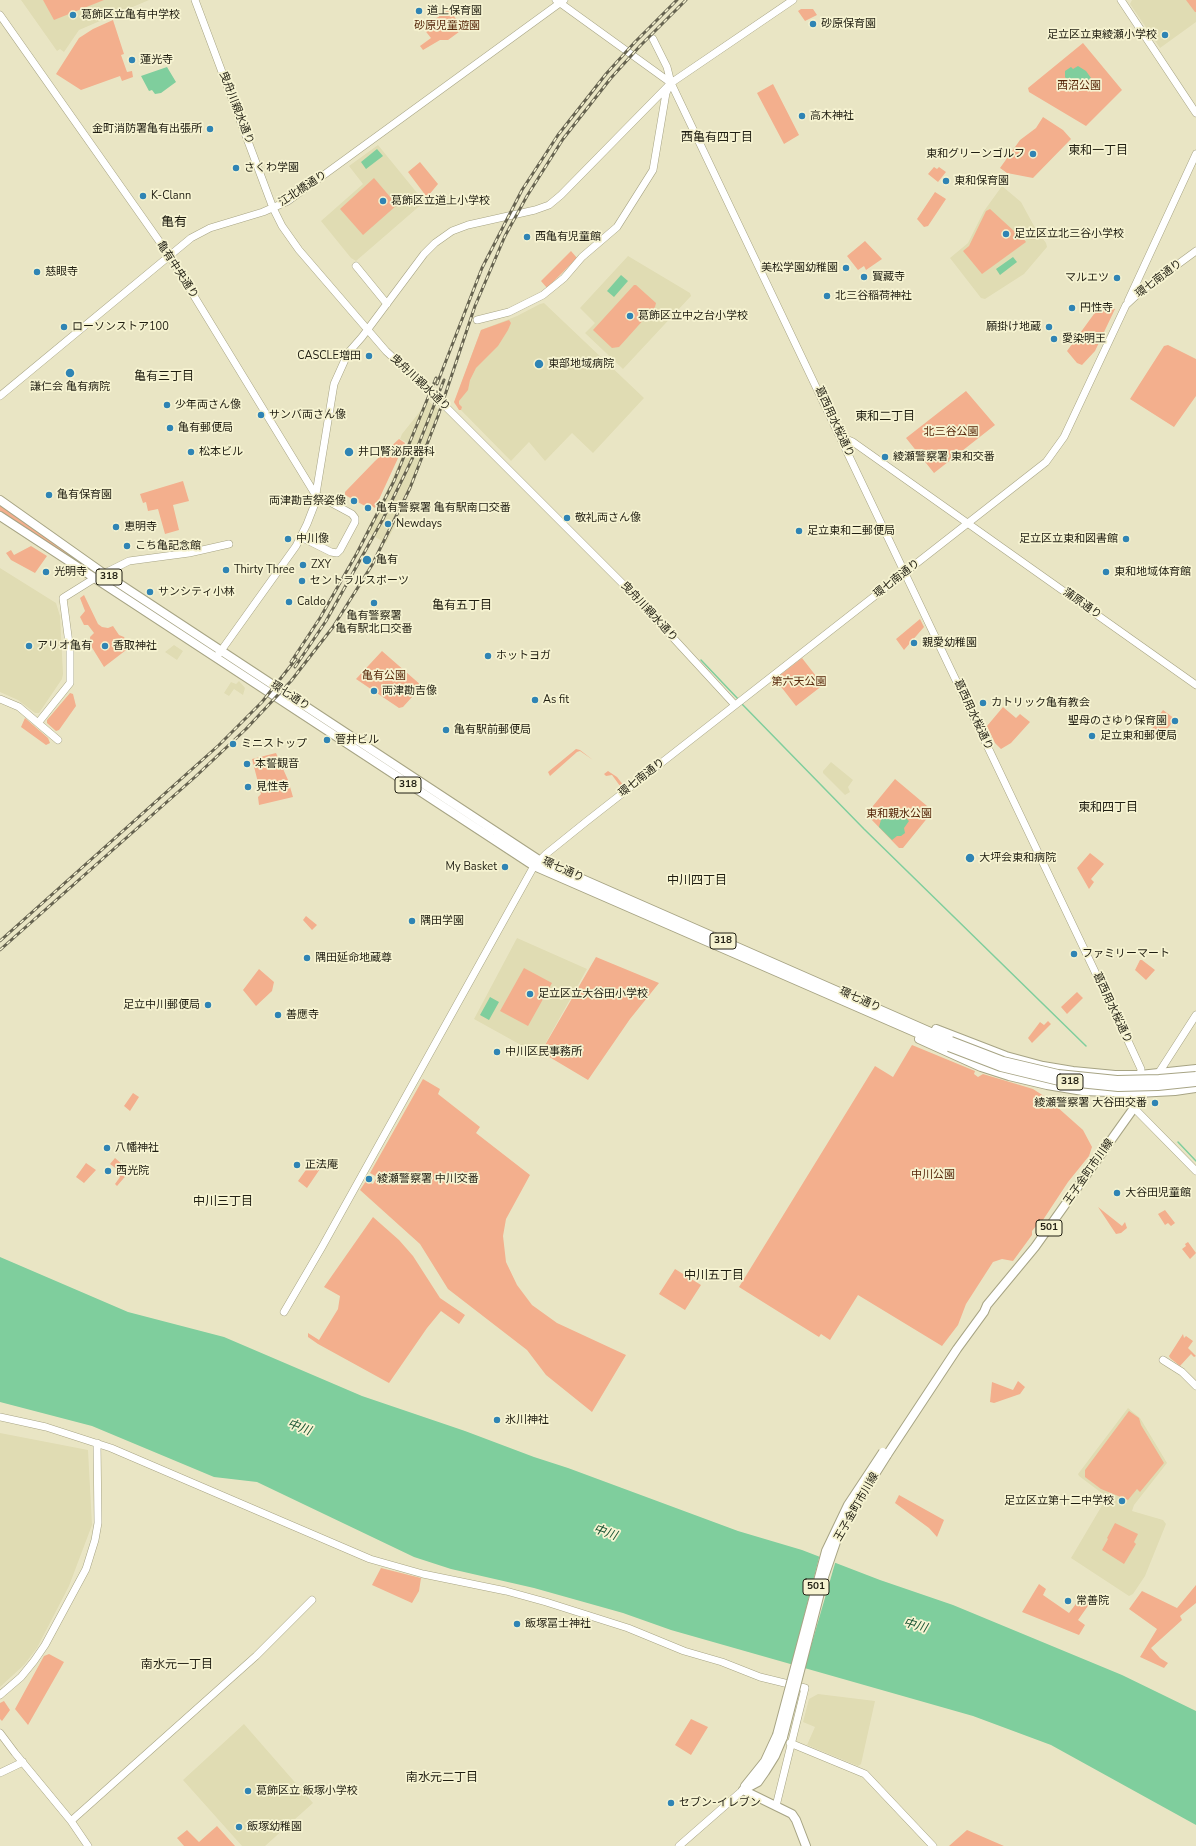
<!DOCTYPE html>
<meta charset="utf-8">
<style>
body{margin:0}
canvas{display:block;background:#e9e5c4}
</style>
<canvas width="1196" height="1846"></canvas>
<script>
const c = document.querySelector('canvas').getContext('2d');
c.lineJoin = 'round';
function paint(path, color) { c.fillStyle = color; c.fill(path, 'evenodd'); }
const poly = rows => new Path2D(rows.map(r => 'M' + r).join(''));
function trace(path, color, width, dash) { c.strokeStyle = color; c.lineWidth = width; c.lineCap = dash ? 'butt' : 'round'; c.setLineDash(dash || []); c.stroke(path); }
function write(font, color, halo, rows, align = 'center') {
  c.font = font + ' "Nunito Sans","Noto Sans JP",sans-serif'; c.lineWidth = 3.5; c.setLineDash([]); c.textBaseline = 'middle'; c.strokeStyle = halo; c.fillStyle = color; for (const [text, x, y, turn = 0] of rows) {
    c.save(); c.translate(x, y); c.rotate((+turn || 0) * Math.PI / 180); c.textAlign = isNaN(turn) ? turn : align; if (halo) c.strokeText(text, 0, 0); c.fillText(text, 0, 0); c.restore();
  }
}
const built = poly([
 [21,0,149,0,79,30,64,52,60,49,57,51],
 [1132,0,1196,0,1196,22,1160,48,1130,4],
 [378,145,422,199,423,203,356,261,351,258,321,221,363,184,349,166],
 [1002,186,1021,202,1034,226,1046,243,1047,247,1024,274,985,299,981,298,950,258,968,243,984,211],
 [628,256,690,293,691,296,623,369,585,333,595,323,580,308],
 [544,303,644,398,593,453,572,433,545,461,529,442,511,461,454,403,481,330,517,316,540,304],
 [426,399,441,412,404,507,386,543,366,532,388,488,408,443,400,439,402,434,422,409],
 [0,568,56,603,60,616,63,674,62,679,39,713,35,713,18,700,0,692],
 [174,645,183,651,177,660,165,652],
 [239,681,245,688,243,695,234,689,229,696,224,693,231,682,236,684],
 [831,762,853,780,848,787,850,792,845,795,823,773,823,771],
 [517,938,587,969,539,1055,474,1019],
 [1128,1408,1140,1418,1167,1463,1134,1505,1132,1511,1163,1520,1166,1524,1145,1576,1133,1594,1129,1596,1071,1558,1107,1497,1079,1476,1078,1474],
 [0,1433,88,1450,92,1525,69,1586,37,1648,24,1665,0,1687],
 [818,1694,875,1701,861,1764,858,1766,807,1745,815,1727,803,1722,809,1699],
 [244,1724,313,1803,265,1846,242,1846,183,1780]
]);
const green = poly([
 [43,0,104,0,54,20],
 [1186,0,1196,0,1196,12,1195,12],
 [449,9,463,29,448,40,440,40,423,50,420,46,431,38,423,28],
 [801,9,813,9,817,15,805,21,798,11],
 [113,20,124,54,121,55,127,72,132,71,133,77,122,81,120,76,81,90,56,74,79,38,93,29],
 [1083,43,1122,90,1086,126,1029,92,1028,88],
 [773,84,799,135,784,144,757,93],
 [1043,117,1063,130,1071,139,1033,178,1007,173,1000,168,1020,140,1036,128],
 [420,162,438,184,428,196,426,196,408,172],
 [934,167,937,169,939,167,946,172,938,182,928,174],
 [374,178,397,205,363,235,340,209],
 [935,192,946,199,928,226,924,227,917,219],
 [990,209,1014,231,1017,230,1026,242,982,274,963,251,969,246,986,211],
 [865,241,882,259,866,270,864,266,858,270,847,256],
 [571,251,577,258,547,288,541,281],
 [634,285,636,285,656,303,655,307,619,347,612,348,593,330],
 [1102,303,1115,309,1095,351,1082,365,1077,363,1067,351],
 [509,320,511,323,508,330,498,346,476,368,470,380,468,390,459,401,459,404,462,407,461,410,459,410,454,402,481,330],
 [1168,345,1196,359,1196,396,1174,427,1130,399,1164,346],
 [966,391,995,425,934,473,906,438],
 [399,439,405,443,375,508,367,503,365,506,345,495,345,492,375,461],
 [183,481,189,501,173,505,179,530,165,534,158,509,148,511,146,502,143,503,140,494],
 [0,503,84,565,83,566,0,512],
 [31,546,47,556,35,573,11,560,6,553,11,550,14,555],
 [84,595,98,624,102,627,108,628,113,626,119,635,124,637,130,647,104,667,91,646,90,637,94,633,88,625,84,625,80,617,85,611,80,598],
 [920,619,924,627,904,650,896,639],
 [382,651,422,686,403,707,399,708,356,679],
 [802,658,823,685,796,706,775,679],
 [70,693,73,694,76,706,59,730,56,731,47,723,47,720],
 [1003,707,1016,718,1020,714,1030,722,1011,743,1001,749,995,743,987,726],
 [1163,710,1175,719,1164,733,1160,731,1158,737,1150,731,1154,726,1154,722],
 [25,718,48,738,50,743,46,745,21,727],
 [576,749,580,750,593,760,580,751,577,752,550,776,548,772],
 [276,753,288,780,293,797,259,805,258,797,261,794,252,759],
 [608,771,617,777,624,786,620,789,619,787,620,786,612,775,606,776,604,774],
 [895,779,933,811,903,848,899,848,868,816,868,812],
 [1090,853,1104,864,1091,879,1094,882,1089,889,1077,868],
 [306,916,317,925,312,930,303,920],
 [596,957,659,983,630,1019,588,1080,541,1052],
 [1140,960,1142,960,1155,970,1146,980,1135,970],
 [524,968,552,983,528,1026,500,1011],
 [259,969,274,982,272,991,256,1006,243,990],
 [1077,992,1083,998,1067,1014,1061,1007],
 [1048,1021,1051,1024,1032,1043,1028,1038,1040,1022,1044,1025],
 [912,1045,975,1071,974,1074,978,1077,983,1074,1033,1089,1047,1098,1083,1130,1092,1147,1089,1156,1068,1182,1039,1226,1036,1226,1032,1231,1032,1235,1013,1261,1002,1259,993,1262,966,1304,958,1325,942,1346,858,1295,830,1340,821,1334,819,1337,739,1287,875,1066,893,1077],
 [423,1079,440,1089,438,1094,480,1127,476,1133,530,1175,506,1219,503,1236,506,1262,517,1285,532,1305,557,1323,626,1355,592,1412,546,1375,527,1350,448,1289,420,1244,360,1190,366,1181,373,1184,377,1177,370,1173],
 [133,1093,139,1097,130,1111,124,1106],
 [115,1158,130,1171,117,1186,115,1184,120,1177,119,1175,121,1172,110,1164],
 [313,1160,322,1166,307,1188,298,1181],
 [86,1163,96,1170,84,1183,76,1177],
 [1098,1207,1122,1226,1125,1222,1127,1228,1121,1233,1116,1234],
 [1165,1210,1175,1223,1171,1226,1168,1223,1165,1225,1158,1214],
 [373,1217,399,1240,413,1256,440,1298,465,1315,459,1324,441,1311,427,1328,389,1383,318,1344,308,1337,308,1333,319,1340,338,1309,340,1296,324,1287],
 [1188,1242,1196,1253,1190,1259,1182,1249,1186,1246,1185,1244],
 [675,1269,701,1285,685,1310,659,1294],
 [1183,1334,1184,1338,1186,1336,1193,1341,1188,1348,1196,1356,1194,1357,1191,1354,1180,1366,1170,1358,1169,1356],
 [1018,1381,1025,1387,1020,1394,994,1403,990,1402,992,1382,1013,1390],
 [1129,1411,1139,1418,1141,1425,1164,1463,1140,1492,1137,1489,1128,1500,1101,1489,1085,1477,1085,1470],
 [899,1495,944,1520,937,1537,929,1528,895,1503],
 [1115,1523,1138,1534,1134,1542,1136,1544,1124,1564,1102,1550,1108,1539,1107,1538],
 [381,1568,421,1578,419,1591,412,1603,372,1585],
 [1039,1584,1046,1589,1043,1595,1069,1613,1078,1601,1085,1599,1090,1603,1078,1620,1085,1625,1079,1635,1022,1612],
 [1196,1585,1196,1603,1180,1616,1182,1620,1151,1648,1160,1658,1168,1663,1164,1668,1140,1657,1157,1629,1129,1609,1142,1591,1177,1608],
 [49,1654,64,1662,28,1725,15,1709,44,1656],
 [4,1701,10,1710,2,1721,0,1719,0,1703],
 [691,1719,708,1727,691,1755,675,1745],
 [217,1826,235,1846,184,1846,177,1838,187,1830,199,1842],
 [967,1830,1004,1846,949,1846]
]);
const water = poly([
 [1078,66,1086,71,1091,78,1082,85,1069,82,1065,77,1065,71,1071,67,1073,69],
 [167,67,176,82,161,93,155,94,152,90,149,91,141,76],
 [377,149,383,156,366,169,361,162],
 [1013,257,1017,262,1000,275,996,269],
 [621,275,628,281,614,297,607,291],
 [887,813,894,815,903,815,909,821,904,828,905,833,901,836,897,836,892,840,879,827,882,816],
 [490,997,499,1002,489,1020,480,1015],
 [0,1257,128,1312,224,1337,362,1396,465,1431,534,1457,568,1468,738,1531,802,1550,880,1580,953,1605,1122,1675,1196,1711,1196,1825,1051,1745,973,1716,671,1630,623,1613,534,1588,451,1569,414,1557,257,1482,214,1477,92,1426,0,1402]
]);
const pier = poly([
 [820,1554,836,1560,804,1670,791,1667]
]);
const stream = poly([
 [701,660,739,700],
 [741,703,864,829,1086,1046],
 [1178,1142,1196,1161]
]);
const secondary = poly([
 [195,0,273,208,282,226,299,250,386,351,446,407,630,591,735,705],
 [556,0,671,83,1129,1043,1141,1069,1140,1079],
 [1121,0,1196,113],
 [0,15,169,255,315,494],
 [356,266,387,304],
 [1128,301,1196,154],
 [477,320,509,312,543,295,564,278,582,257,617,227,653,170,666,93,671,83,793,0],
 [0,396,191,238,210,228,263,212,288,201,564,0],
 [841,437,853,442,1196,685],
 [301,537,331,552,337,553,340,550,355,522,355,518,352,514,315,494],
 [218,655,296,546,307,524,314,506,334,384,348,353,362,337,424,254,435,243,452,231,468,225,535,210,549,205,561,195,671,83,667,67,653,39],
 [0,699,19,707,58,740],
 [38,723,70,683,70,651,63,598,95,578,129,561,189,553,229,544],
 [1158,1074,1196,1015],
 [1135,1103,1134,1108,1196,1171],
 [284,1312,322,1247,534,866,546,854,587,821,1046,462,1064,437,1126,305,1140,292,1196,251],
 [1163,1360,1182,1372,1196,1386],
 [0,1417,46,1427,111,1448,370,1559,423,1574,506,1591,546,1602,628,1628,684,1651,722,1662,760,1677,805,1688,776,1806],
 [0,1695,21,1677,34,1661,45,1645,86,1569,95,1540,98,1523,97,1443],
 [0,1733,15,1753,71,1821,88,1846],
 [790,1743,865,1774,933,1846],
 [0,1773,23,1762],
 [71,1821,256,1656,312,1600],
 [679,1846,743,1790]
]);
const primary = poly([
 [0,500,103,573,539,860,951,1041],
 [0,516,534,866,949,1047],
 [936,1029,1006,1056,1043,1066,1073,1071,1115,1075,1140,1075,1196,1069],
 [919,1039,981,1067,1009,1076,1047,1085,1083,1091,1137,1093,1175,1091,1196,1088],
 [1117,1093,1126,1098,1134,1108],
 [887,1455,957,1349,984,1312,987,1305,1035,1247,1158,1074],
 [745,1786,765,1761,777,1735],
 [743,1790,792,1814,796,1820,806,1846],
 [743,1790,758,1782,765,1772,775,1756,783,1737]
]);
const rail = poly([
 [437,384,482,268,522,190,558,135,606,74,635,42,677,0],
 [291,662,320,618,357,553,394,481,436,378],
 [295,667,326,621,383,519,416,451,444,380],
 [0,941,219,745,262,702,296,659],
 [0,950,195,777,246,729,291,681,333,627,372,565,410,488,438,416,475,306,505,236,527,196,563,139,611,78,640,46,686,0]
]);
const primaryBridge = poly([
 [951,1041,1003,1061,1058,1074,1117,1080,1159,1079,1196,1076],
 [949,1047,1001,1067,1059,1081,1118,1087,1158,1086,1196,1082],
 [846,1520,887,1455],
 [777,1735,826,1551,848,1505,883,1452],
 [783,1737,824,1577,836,1542]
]);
const markers = [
 [419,11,4,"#2f84b4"],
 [73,15,4,"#2f84b4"],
 [813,24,4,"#2f84b4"],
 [1165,35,4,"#2f84b4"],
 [132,60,4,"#2f84b4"],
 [802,116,4,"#2f84b4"],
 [210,129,4,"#2f84b4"],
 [1033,154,4,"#2f84b4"],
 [236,168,4,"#2f84b4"],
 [946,181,4,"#2f84b4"],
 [143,196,4,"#2f84b4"],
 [383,201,4,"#2f84b4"],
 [1006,234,4,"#2f84b4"],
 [527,237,4,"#2f84b4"],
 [846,268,4,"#2f84b4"],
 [37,272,4,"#2f84b4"],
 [864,277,4,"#2f84b4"],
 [1117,278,4,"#2f84b4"],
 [827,296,4,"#2f84b4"],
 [1072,308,4,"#2f84b4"],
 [630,316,4,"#2f84b4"],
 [64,327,4,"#2f84b4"],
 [1049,327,4,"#2f84b4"],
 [1054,339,4,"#2f84b4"],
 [369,356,4,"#2f84b4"],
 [539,364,5,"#2f84b4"],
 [70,373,5,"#2f84b4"],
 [167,405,4,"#2f84b4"],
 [261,415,4,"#2f84b4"],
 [170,428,4,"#2f84b4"],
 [191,452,4,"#2f84b4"],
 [349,452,5,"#2f84b4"],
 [885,457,4,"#2f84b4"],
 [49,495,4,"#2f84b4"],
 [354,501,4,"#2f84b4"],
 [368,508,4,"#2f84b4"],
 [567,518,4,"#2f84b4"],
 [388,524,4,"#2f84b4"],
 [116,527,4,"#2f84b4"],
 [799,531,4,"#2f84b4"],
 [288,539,4,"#2f84b4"],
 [1126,539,4,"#2f84b4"],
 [127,546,4,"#2f84b4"],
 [367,560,5,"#2f84b4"],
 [303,565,4,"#2f84b4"],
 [226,570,4,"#2f84b4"],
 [46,572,4,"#2f84b4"],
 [1106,572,4,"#2f84b4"],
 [302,581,4,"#2f84b4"],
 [150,592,4,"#2f84b4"],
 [289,602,4,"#2f84b4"],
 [374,603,4,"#2f84b4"],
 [914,643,4,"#2f84b4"],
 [29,646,4,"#2f84b4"],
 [105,646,4,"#2f84b4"],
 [488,656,4,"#2f84b4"],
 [374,691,4,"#2f84b4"],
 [535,700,4,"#2f84b4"],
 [983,703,4,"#2f84b4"],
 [1175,721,4,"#2f84b4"],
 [446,730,4,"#2f84b4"],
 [1092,736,4,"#2f84b4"],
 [327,740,4,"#2f84b4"],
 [233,744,4,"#2f84b4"],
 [247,764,4,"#2f84b4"],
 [248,787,4,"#2f84b4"],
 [970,858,5,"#2f84b4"],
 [505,867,4,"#2f84b4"],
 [412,921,4,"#2f84b4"],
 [1074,954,4,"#2f84b4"],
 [307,958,4,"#2f84b4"],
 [530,994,4,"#2f84b4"],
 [208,1005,4,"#2f84b4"],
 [278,1015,4,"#2f84b4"],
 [497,1052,4,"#2f84b4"],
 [1155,1103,4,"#2f84b4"],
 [107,1148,4,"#2f84b4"],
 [297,1165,4,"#2f84b4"],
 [108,1171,4,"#2f84b4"],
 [369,1179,4,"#2f84b4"],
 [1117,1193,4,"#2f84b4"],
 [497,1420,4,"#2f84b4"],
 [1122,1501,4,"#2f84b4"],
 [1068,1601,4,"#2f84b4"],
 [517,1624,4,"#2f84b4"],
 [248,1791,4,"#2f84b4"],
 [671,1803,4,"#2f84b4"],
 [239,1827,4,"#2f84b4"]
];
const shields = [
 [109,577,26],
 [408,785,26],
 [723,941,26],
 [1070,1082,26],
 [1049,1228,26],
 [816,1587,26]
];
const shieldNames = [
 ["318",109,577],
 ["318",408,785],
 ["318",723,941],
 ["318",1070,1082],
 ["501",1049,1228],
 ["501",816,1587]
];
const poiNames = [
 ["道上保育園",427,11],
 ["葛飾区立亀有中学校",81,15],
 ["砂原保育園",821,24],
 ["足立区立東綾瀬小学校",1157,35,"right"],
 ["蓮光寺",140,60],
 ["高木神社",810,116],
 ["金町消防署亀有出張所",202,129,"right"],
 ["東和グリーンゴルフ",1025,154,"right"],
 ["さくわ学園",244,168],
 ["東和保育園",954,181],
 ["K-Clann",151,196],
 ["葛飾区立道上小学校",391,201],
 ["足立区立北三谷小学校",1014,234],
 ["西亀有児童館",535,237],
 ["美松学園幼稚園",838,268,"right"],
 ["慈眼寺",45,272],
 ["寳藏寺",872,277],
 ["マルエツ",1109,278,"right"],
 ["北三谷稲荷神社",835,296],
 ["円性寺",1080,308],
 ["葛飾区立中之台小学校",638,316],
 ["ローソンストア100",72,327],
 ["願掛け地蔵",1041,327,"right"],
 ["愛染明王",1062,339],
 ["CASCLE増田",361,356,"right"],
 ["東部地域病院",548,364],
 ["謙仁会 亀有病院",70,387,"center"],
 ["少年両さん像",175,405],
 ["サンバ両さん像",269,415],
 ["亀有郵便局",178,428],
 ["松本ビル",199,452],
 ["井口腎泌尿器科",358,452],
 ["綾瀬警察署 東和交番",893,457],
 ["亀有保育園",57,495],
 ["両津勘吉祭姿像",346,501,"right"],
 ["亀有警察署 亀有駅南口交番",376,508],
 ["敬礼両さん像",575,518],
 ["Newdays",396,524],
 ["恵明寺",124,527],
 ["足立東和二郵便局",807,531],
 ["中川像",296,539],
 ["足立区立東和図書館",1118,539,"right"],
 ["こち亀記念館",135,546],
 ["亀有",376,560],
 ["ZXY",311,565],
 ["Thirty Three",234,570],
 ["光明寺",54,572],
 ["東和地域体育館",1114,572],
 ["セントラルスポーツ",310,581],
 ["サンシティ小林",158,592],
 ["Caldo",297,602],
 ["亀有警察署",374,616,"center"],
 ["亀有駅北口交番",374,629,"center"],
 ["親愛幼稚園",922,643],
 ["アリオ亀有",37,646],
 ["香取神社",113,646],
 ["ホットヨガ",496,656],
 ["両津勘吉像",382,691],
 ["As fit",543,700],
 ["カトリック亀有教会",991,703],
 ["聖母のさゆり保育園",1167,721,"right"],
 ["亀有駅前郵便局",454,730],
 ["足立東和郵便局",1100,736],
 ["菅井ビル",335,740],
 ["ミニストップ",241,744],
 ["本誓観音",255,764],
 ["見性寺",256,787],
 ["大坪会東和病院",979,858],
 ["My Basket",497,867,"right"],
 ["隅田学園",420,921],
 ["ファミリーマート",1082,954],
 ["隅田延命地蔵尊",315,958],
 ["足立区立大谷田小学校",538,994],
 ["足立中川郵便局",200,1005,"right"],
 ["善應寺",286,1015],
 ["中川区民事務所",505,1052],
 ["綾瀬警察署 大谷田交番",1147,1103,"right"],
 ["八幡神社",115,1148],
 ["正法庵",305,1165],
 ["西光院",116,1171],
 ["綾瀬警察署 中川交番",377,1179],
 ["大谷田児童館",1125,1193],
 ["氷川神社",505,1420],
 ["足立区立第十二中学校",1114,1501,"right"],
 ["常善院",1076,1601],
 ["飯塚冨士神社",525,1624],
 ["葛飾区立 飯塚小学校",256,1791],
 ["セブン-イレブン",679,1803],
 ["飯塚幼稚園",247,1827]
];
const parkNames = [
 ["砂原児童遊園",447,26],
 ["西沼公園",1079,86],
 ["北三谷公園",951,432],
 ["亀有公園",384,676],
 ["第六天公園",799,682],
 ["東和親水公園",899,814],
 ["中川公園",933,1175]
];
const streetNames = [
 ["曳舟川親水通り",236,108,69],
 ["江北橋通り",303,189,-33],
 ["亀有中央通り",177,270,57],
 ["環七南通り",1159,279,-37],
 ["曳舟川親水通り",420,383,43],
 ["葛西用水桜通り",834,422,65],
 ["環七南通り",897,579,-38],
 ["蒲原通り",1082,604,35],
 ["曳舟川親水通り",649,612,47],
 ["環七通り",290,696,33],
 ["葛西用水桜通り",973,715,65],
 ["環七南通り",642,778,-38],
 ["環七通り",563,870,24],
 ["環七通り",860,1000,24],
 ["葛西用水桜通り",1112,1008,65],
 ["王子金町市川線",1089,1172,-55],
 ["王子金町市川線",857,1507,-60]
];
const neighbourhoodNames = [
 ["西亀有四丁目",717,138],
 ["東和一丁目",1098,151],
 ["亀有三丁目",164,377],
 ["東和二丁目",885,417],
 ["亀有五丁目",462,606],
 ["東和四丁目",1108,808],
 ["中川四丁目",697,881],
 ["中川三丁目",223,1202],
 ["中川五丁目",714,1276],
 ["南水元一丁目",177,1665],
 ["南水元二丁目",442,1778]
];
const waterNames = [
 ["中川",299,1428,20],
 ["中川",605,1533,19],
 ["中川",915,1626,16]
];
const quarterNames = [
 ["亀有",174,223]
];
paint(built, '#e0dcb3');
paint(green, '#f3af8d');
paint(water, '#7fce9d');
paint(pier, '#e9e5c4');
trace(stream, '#7fce9d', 1.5);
trace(secondary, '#a7a484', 8);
trace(primary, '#a7a484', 10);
trace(secondary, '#fff', 7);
trace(primary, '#fff', 8);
trace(rail, '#666350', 3);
trace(rail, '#f6f3d1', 1.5, [4.5]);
trace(primaryBridge, '#a7a484', 10, []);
trace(primaryBridge, '#fff', 8);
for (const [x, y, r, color] of markers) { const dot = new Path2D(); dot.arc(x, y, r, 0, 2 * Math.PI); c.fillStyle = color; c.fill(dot); trace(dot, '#f6f3d1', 1.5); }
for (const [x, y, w] of shields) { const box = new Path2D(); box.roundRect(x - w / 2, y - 8, w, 16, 3); c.fillStyle = '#f6f3d1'; c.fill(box); trace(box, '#201e12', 1); }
write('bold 10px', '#201e12', null, shieldNames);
write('11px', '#201e12', '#f6f3d1', poiNames, 'left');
write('11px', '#57270a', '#f6f3d1', parkNames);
write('11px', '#201e12', '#f6f3d1', streetNames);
write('12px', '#201e12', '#f6f3d1', neighbourhoodNames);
write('italic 12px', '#135030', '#f6f3d1', waterNames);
write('13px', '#201e12', '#f6f3d1', quarterNames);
</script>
